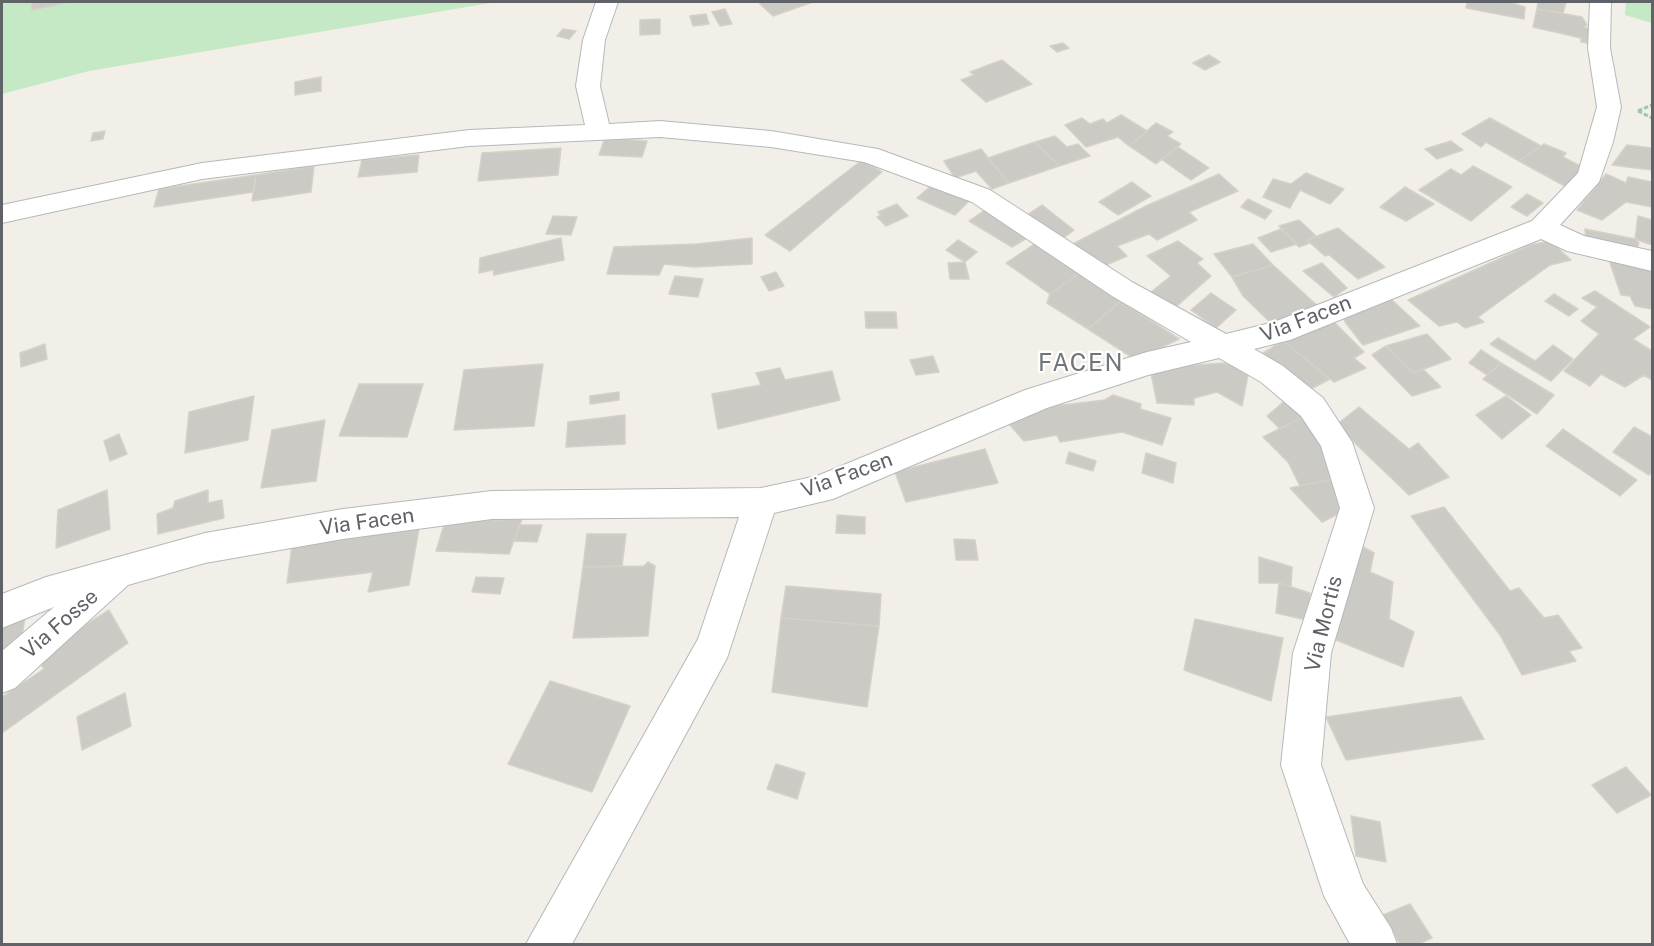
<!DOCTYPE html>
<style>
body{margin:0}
#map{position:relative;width:1654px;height:946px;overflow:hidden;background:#f1efe8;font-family:"Public Sans",sans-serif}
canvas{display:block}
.frame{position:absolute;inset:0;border:3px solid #5f6368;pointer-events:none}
</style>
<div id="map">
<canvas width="1654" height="946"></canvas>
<div class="frame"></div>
</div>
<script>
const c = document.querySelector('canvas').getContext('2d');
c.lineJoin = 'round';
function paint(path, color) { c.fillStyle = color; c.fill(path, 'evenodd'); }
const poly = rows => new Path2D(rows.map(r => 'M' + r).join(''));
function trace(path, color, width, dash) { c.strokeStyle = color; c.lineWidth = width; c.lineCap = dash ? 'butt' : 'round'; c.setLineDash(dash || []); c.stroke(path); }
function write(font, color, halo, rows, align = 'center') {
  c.font = font + ' "Public Sans",sans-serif'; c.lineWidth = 4.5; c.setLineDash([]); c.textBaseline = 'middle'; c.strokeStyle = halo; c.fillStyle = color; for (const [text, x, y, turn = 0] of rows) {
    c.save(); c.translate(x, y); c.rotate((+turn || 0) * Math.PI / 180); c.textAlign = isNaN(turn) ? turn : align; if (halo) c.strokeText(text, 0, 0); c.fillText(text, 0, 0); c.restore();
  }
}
const green = poly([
 [2,2,496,2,89,71,2,94],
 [1626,2,1652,2,1652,23,1625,15]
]);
const building = poly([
 [31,2,70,2,32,10,31,2],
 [758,2,813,2,773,16,758,2],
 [1467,2,1509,2,1525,7,1524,19,1466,8,1467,2],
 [1538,2,1566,2,1563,13,1537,9,1538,2],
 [725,9,732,24,720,26,712,12,725,9],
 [1537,9,1582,17,1587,25,1584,27,1591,29,1593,44,1581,42,1581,38,1533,27,1537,9],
 [706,14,709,24,693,26,690,16,706,14],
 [660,19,660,34,640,35,640,20,660,19],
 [563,29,576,31,569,39,557,36,563,29],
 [1063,43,1069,48,1057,52,1050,46,1063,43],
 [1209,55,1220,62,1205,70,1193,63,1209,55],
 [1002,60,1032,84,986,102,961,80,974,75,970,72,1002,60],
 [321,77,321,91,295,95,295,82,321,77],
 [1121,115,1147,131,1129,146,1118,137,1086,147,1065,125,1082,118,1090,124,1103,119,1107,123,1121,115],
 [1490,118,1541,146,1519,161,1486,142,1481,147,1462,134,1490,118],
 [1156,123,1173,132,1167,136,1181,144,1156,164,1129,146,1156,123],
 [105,131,103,139,91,141,93,133,105,131],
 [1055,136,1067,147,1078,144,1090,156,1059,166,1035,142,1055,136],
 [605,138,647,141,642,157,599,155,605,138],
 [1451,141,1463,150,1437,159,1425,149,1451,141],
 [1035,142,1059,166,1009,183,988,158,1035,142],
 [1544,144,1566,153,1563,157,1588,170,1572,190,1519,161,1544,144],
 [1627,145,1652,148,1652,170,1612,165,1627,145],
 [1178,147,1209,168,1191,180,1161,159,1178,147],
 [561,148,558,175,478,181,482,153,561,148],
 [981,149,1009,183,992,189,976,171,955,178,944,161,981,149],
 [419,155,417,172,358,177,362,160,419,155],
 [862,160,882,172,790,251,765,235,862,160],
 [314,166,311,192,252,201,256,175,314,166],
 [1473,166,1512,187,1471,221,1419,190,1451,169,1461,175,1473,166],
 [1306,173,1344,189,1330,204,1300,190,1290,208,1263,197,1273,179,1291,184,1306,173],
 [1219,174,1238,191,1189,212,1197,220,1157,240,1149,234,1117,246,1127,256,1097,269,1069,246,1146,206,1219,174],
 [1606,174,1626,183,1628,177,1652,182,1652,207,1626,202,1602,220,1577,210,1606,174],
 [256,175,253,192,154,207,159,189,256,175],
 [1132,182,1151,196,1118,215,1099,202,1132,182],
 [933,184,969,201,955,215,917,198,933,184],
 [1405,187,1434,204,1406,221,1380,207,1405,187],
 [1527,194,1543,203,1527,216,1511,207,1527,194],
 [1248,199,1272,211,1265,219,1241,207,1248,199],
 [897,204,908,216,886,226,877,217,881,215,878,212,897,204],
 [1042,205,1074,230,1057,243,1021,219,1042,205],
 [989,207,1032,235,1012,247,969,221,989,207],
 [553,216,577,217,571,235,546,234,553,216],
 [1638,216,1652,220,1652,245,1635,239,1638,216],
 [1299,220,1316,236,1307,240,1310,243,1299,247,1279,226,1299,220],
 [1338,228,1385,267,1358,279,1329,255,1325,256,1307,240,1338,228],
 [1281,229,1297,244,1271,252,1258,238,1281,229],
 [1585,229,1635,239,1639,243,1635,253,1586,241,1585,229],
 [561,238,564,260,494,275,493,270,479,273,480,258,561,238],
 [752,238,752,264,694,267,664,264,659,275,607,274,614,247,697,244,752,238],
 [958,240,977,252,965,262,946,250,958,240],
 [1178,241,1203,259,1197,263,1211,276,1170,312,1146,296,1171,276,1147,256,1178,241],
 [1550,241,1571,260,1550,265,1478,317,1484,322,1465,328,1457,322,1439,326,1408,300,1530,245,1550,241],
 [1036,243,1080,273,1050,294,1006,263,1036,243],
 [1253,244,1273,265,1232,277,1214,254,1253,244],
 [1608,257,1652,267,1652,309,1635,306,1630,296,1621,295,1608,257],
 [965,262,969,279,950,279,948,263,965,262],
 [1322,263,1347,288,1334,297,1303,271,1322,263],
 [1273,265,1321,309,1275,327,1243,296,1232,277,1273,265],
 [776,272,784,286,769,291,761,277,776,272],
 [1080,273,1121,301,1088,329,1047,303,1050,294,1080,273],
 [675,276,703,279,698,297,669,294,675,276],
 [1595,291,1650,327,1633,339,1652,351,1652,380,1644,375,1625,387,1601,374,1590,386,1564,371,1599,334,1581,321,1597,307,1582,298,1595,291],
 [1211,293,1236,310,1216,328,1191,310,1211,293],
 [1554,294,1578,309,1569,316,1545,301,1554,294],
 [1392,300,1420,326,1363,345,1345,322,1342,312,1392,300],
 [1121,301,1179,339,1136,360,1088,329,1121,301],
 [865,312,896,312,897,328,866,328,865,312],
 [1329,317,1364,352,1354,358,1366,368,1334,382,1283,341,1329,317],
 [1427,334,1451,359,1413,373,1386,346,1427,334],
 [1498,338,1535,361,1553,345,1573,359,1551,381,1490,344,1498,338],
 [1283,341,1330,379,1307,391,1263,353,1283,341],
 [45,344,47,359,21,367,20,353,45,344],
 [1386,346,1413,373,1423,369,1441,387,1412,396,1372,355,1386,346],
 [1481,350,1501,363,1487,375,1469,363,1481,350],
 [933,356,939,372,916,375,910,360,933,356],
 [1225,363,1249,370,1242,406,1217,392,1194,398,1194,405,1157,403,1150,368,1225,363],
 [1501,363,1554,395,1537,414,1483,379,1501,363],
 [543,364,534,426,454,430,464,370,543,364],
 [780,368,785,380,832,371,840,400,718,429,712,394,761,385,756,373,780,368],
 [359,384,423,384,407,437,339,436,359,384],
 [619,392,619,400,590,404,590,396,619,392],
 [1113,395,1141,404,1140,409,1171,418,1162,445,1122,432,1060,442,1057,435,1024,441,1009,424,1046,407,1105,400,1113,395],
 [254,396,248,440,185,453,189,412,254,396],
 [1506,396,1531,415,1502,439,1476,415,1506,396],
 [1287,399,1303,417,1280,429,1267,416,1287,399],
 [1359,407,1409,449,1418,443,1449,477,1409,495,1336,425,1359,407],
 [625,415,625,444,566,447,568,422,625,415],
 [1303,417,1325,448,1334,479,1300,486,1288,462,1263,437,1303,417],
 [325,420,316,481,261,488,272,430,325,420],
 [1634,427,1652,437,1652,472,1649,475,1613,452,1634,427],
 [1563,429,1637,480,1620,496,1546,446,1563,429],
 [119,434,127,454,110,461,104,441,119,434],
 [985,449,998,483,906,502,895,472,985,449],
 [1069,452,1096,461,1093,471,1066,463,1069,452],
 [1146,453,1176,463,1173,483,1142,473,1146,453],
 [1334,479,1340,513,1322,522,1290,488,1334,479],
 [107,490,110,529,56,548,58,510,107,490],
 [208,490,208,503,222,500,224,518,158,534,157,514,173,508,175,501,208,490],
 [1444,507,1510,591,1519,588,1544,618,1558,615,1582,648,1569,651,1576,661,1522,675,1500,635,1411,516,1444,507],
 [837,515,865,517,865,534,836,533,837,515],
 [522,519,509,554,436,551,445,522,522,519],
 [420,523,409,585,368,592,373,572,287,583,293,538,420,523],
 [520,525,542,525,537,542,514,541,520,525],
 [587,534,626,534,622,566,583,567,587,534],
 [954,539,975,540,978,560,956,560,954,539],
 [1358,544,1374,553,1370,572,1393,582,1389,619,1414,632,1403,667,1326,636,1358,544],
 [1259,557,1292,567,1291,587,1279,583,1259,583,1259,557],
 [648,562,655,566,648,636,573,638,583,567,644,566,648,562],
 [476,577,504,578,500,594,472,592,476,577],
 [1279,583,1310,593,1311,621,1276,613,1279,583],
 [786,586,881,594,879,626,781,618,786,586],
 [109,610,128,643,2,733,2,697,44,669,36,657,109,610],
 [25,618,20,648,2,655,2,626,25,618],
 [781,618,879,626,867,707,772,692,781,618],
 [1195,619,1283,638,1271,701,1184,670,1195,619],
 [550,681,630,706,592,792,508,764,550,681],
 [125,693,131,726,82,750,77,717,125,693],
 [1461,697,1484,739,1346,760,1326,717,1461,697],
 [776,764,805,773,797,799,767,789,776,764],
 [1626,767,1651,795,1617,813,1592,785,1626,767],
 [1351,816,1380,822,1386,862,1356,856,1351,816],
 [1410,904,1432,938,1418,944,1400,944,1383,915,1410,904]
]);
const path = poly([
 [1638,111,1652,118],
 [1638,111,1652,105]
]);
const minor = poly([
 [596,2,618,2,605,40,600,86,609,124,660,121,771,131,878,149,990,190,1132,282,1226,334,1274,322,1532,221,1578,173,1597,107,1588,48,1590,2,1611,2,1610,48,1621,107,1613,142,1599,182,1560,225,1584,236,1652,251,1652,271,1567,251,1541,239,1290,340,1254,349,1283,366,1323,398,1352,442,1374,508,1331,653,1321,765,1363,884,1391,928,1397,944,1350,944,1324,896,1281,765,1293,653,1340,508,1321,446,1301,416,1261,382,1219,358,1148,375,1047,408,833,499,774,513,727,658,572,944,526,944,698,639,739,517,492,519,343,539,205,563,128,585,15,688,2,693,2,651,54,607,2,628,2,594,46,577,205,533,343,509,492,491,761,488,817,476,1025,390,1147,352,1191,342,1112,296,972,202,864,162,771,147,660,137,469,146,202,179,2,223,2,205,202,163,469,130,585,125,576,86,583,40,596,2]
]);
const streetNames = [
 ["Via Facen",1306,319,-21],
 ["Via Facen",847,475,-20],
 ["Via Facen",367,522,-8],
 ["Via Fosse",60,624,-41],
 ["Via Mortis",1324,624,-76]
];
const quarterNames = [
 ["FACEN",1081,364]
];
paint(green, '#c5e8c5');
paint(building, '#cccac5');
trace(building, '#d6d1c6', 1.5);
trace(minor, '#b5b8bc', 2);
trace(path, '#9cc7a9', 3, [4.5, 2]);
paint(minor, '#fff');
write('21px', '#5f6368', '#fff', streetNames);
c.letterSpacing = '1.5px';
write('24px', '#70757a', '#fff', quarterNames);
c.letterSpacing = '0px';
</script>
